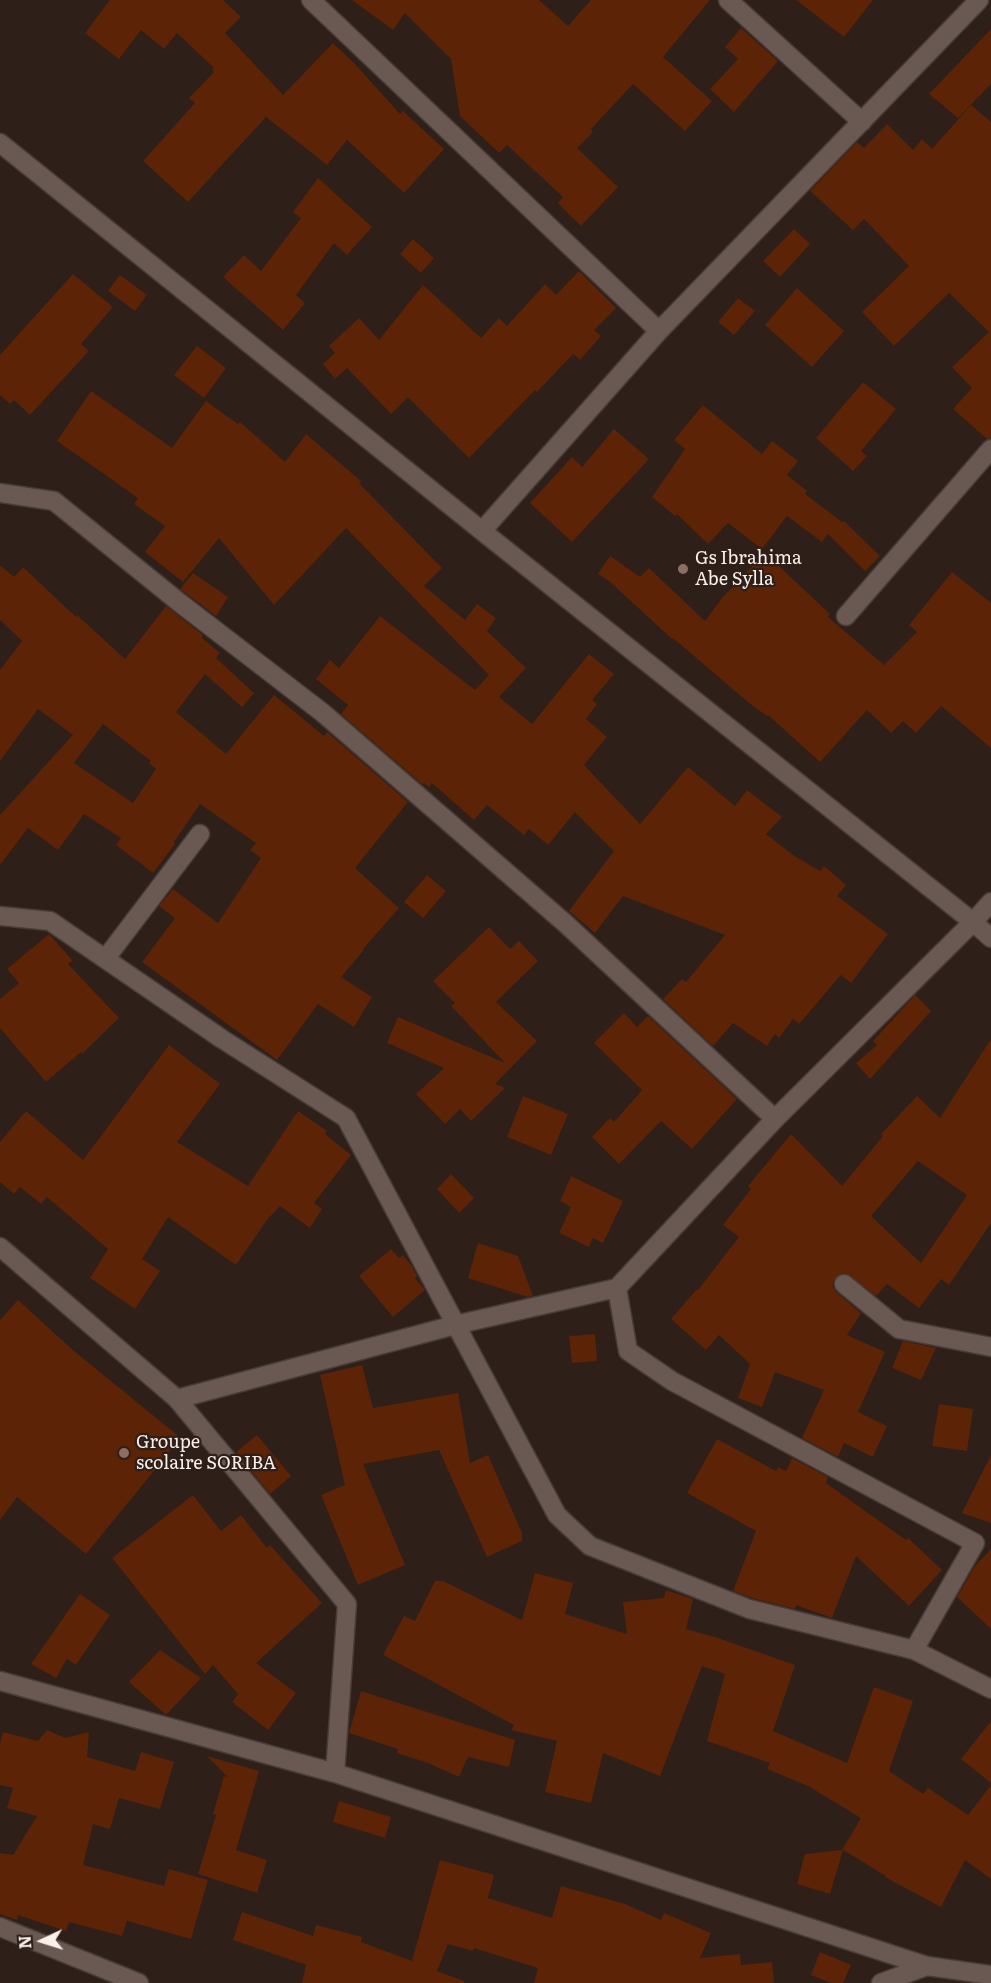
<!DOCTYPE html>
<style>
body{margin:0}
#map{position:relative;width:991px;height:1983px;overflow:hidden;background:#2e1f19;font-family:Literata,serif}
canvas{display:block}
.north{position:absolute;left:12px;top:1911px;width:60px;height:60px;-webkit-text-stroke:4px #2e1f19;paint-order:stroke;rotate:266deg;font-size:16px;font-weight:700;line-height:24px;text-align:center;color:#f9efeb}
.north::after{content:'';display:block;margin:auto;width:21px;height:27px;background:#f9efeb;clip-path:polygon(50% 0,100% 100%,50% 72%,0 100%)}
</style>
<div id="map">
<canvas width="991" height="1983"></canvas>
<div class="north">N</div>
</div>
<script>
const c = document.querySelector('canvas').getContext('2d');
c.lineJoin = 'round';
function paint(path, color) { c.fillStyle = color; c.fill(path, 'evenodd'); }
const poly = rows => new Path2D(rows.map(r => 'M' + r).join(''));
function trace(path, color, width, dash) { c.strokeStyle = color; c.lineWidth = width; c.lineCap = dash ? 'butt' : 'round'; c.setLineDash(dash || []); c.stroke(path); }
function write(font, color, halo, rows, align = 'center') {
  c.font = font + ' Literata,serif'; c.lineWidth = 4.5; c.setLineDash([]); c.textBaseline = 'middle'; c.strokeStyle = halo; c.fillStyle = color; for (const [text, x, y, turn = 0] of rows) {
    c.save(); c.translate(x, y); c.rotate((+turn || 0) * Math.PI / 180); c.textAlign = isNaN(turn) ? turn : align; if (halo) c.strokeText(text, 0, 0); c.fillText(text, 0, 0); c.restore();
  }
}
const building = poly([
 [110,0,223,0,241,17,225,33,283,95,333,43,355,64,400,114,403,111,444,149,404,193,347,140,327,165,266,117,188,202,143,161,195,103,189,98,214,72,212,70,214,68,177,33,164,49,141,30,119,59,85,33],
 [352,0,539,0,568,26,591,0,710,0,663,57,712,101,685,131,633,84,591,129,593,132,577,148,618,187,581,226,558,203,563,197,507,145,499,153,460,116,451,59,405,13,393,30],
 [796,0,873,0,844,37],
 [741,28,778,61,734,112,710,89,738,59,725,47],
 [991,29,991,84,958,118,929,94],
 [971,105,991,122,991,438,987,439,953,409,972,388,952,367,989,332,949,293,894,346,862,312,909,266,864,219,853,230,810,191,857,142,864,148,887,124,913,150,922,139,932,149],
 [318,178,372,227,347,255,334,243,296,295,305,303,283,330,223,277,244,255,261,271,301,218,293,212],
 [794,229,810,244,780,277,763,261],
 [413,239,434,258,421,273,400,254],
 [579,271,616,308,594,330,601,336,580,360,573,354,537,392,535,390,469,458,408,397,391,414,347,368,335,379,323,364,335,353,329,346,359,318,379,340,423,285,481,338,499,318,507,326,545,284,556,295],
 [73,274,113,307,81,344,89,351,30,415,14,400,10,404,0,395,0,355],
 [120,275,147,295,135,311,108,291],
 [797,288,844,331,812,367,765,325],
 [738,298,755,311,734,335,718,322],
 [197,346,226,368,204,398,174,375],
 [863,382,896,409,861,451,867,456,853,471,816,438],
 [91,391,172,448,206,401,238,424,240,422,285,462,306,434,361,481,359,483,442,568,424,586,465,620,477,604,496,618,487,631,526,668,499,697,532,724,589,654,614,674,592,700,597,704,586,719,607,737,584,765,640,824,688,767,735,806,747,790,782,817,766,834,793,855,820,871,824,866,846,885,837,896,888,934,851,983,841,975,799,1024,793,1019,779,1038,775,1034,767,1046,733,1023,713,1046,663,999,682,979,686,982,725,935,623,896,595,933,569,911,614,851,575,812,548,845,529,829,524,835,487,805,474,820,432,783,429,787,424,783,422,784,341,714,348,705,316,679,330,660,339,668,380,616,475,690,489,675,346,528,274,605,219,538,183,582,145,552,165,526,134,504,138,498,57,441],
 [703,405,762,454,772,441,798,461,787,475,807,491,805,494,842,522,844,521,880,556,865,571,828,534,822,542,787,516,762,549,728,523,708,544,677,514,675,516,652,497,685,449,674,440],
 [614,429,649,459,572,542,530,503,572,457,582,467],
 [765,553,830,614,828,617,884,665,917,632,909,625,952,572,991,603,991,748,941,706,916,733,903,721,891,733,867,710,820,762,768,715,767,716,749,703,673,638,672,639,609,581,598,574,610,556,640,577,649,568,705,621,722,598],
 [0,565,14,577,23,567,76,617,77,615,125,659,166,606,203,635,202,638,220,653,216,658,254,693,242,707,205,674,176,712,226,754,274,695,324,736,327,732,408,802,355,868,399,908,363,949,364,950,341,977,372,997,354,1027,318,1004,277,1060,142,962,175,918,159,906,173,889,218,923,261,858,250,850,256,843,200,804,174,842,175,844,153,873,116,845,121,838,84,814,58,850,28,828,0,865,0,815,73,735,38,709,0,761,0,670,22,641,0,620],
 [103,724,151,761,149,763,156,769,133,803,74,763],
 [193,573,228,597,216,616,180,589],
 [427,875,446,891,423,918,404,902],
 [489,927,510,949,519,941,538,961,496,1002,537,1041,495,1084,505,1088,471,1121,460,1109,445,1124,416,1094,444,1068,387,1043,398,1017,505,1063,451,1006,455,1003,433,981],
 [49,934,73,961,68,964,119,1018,82,1054,81,1052,46,1082,0,1028,0,999,19,983,7,969],
 [915,995,931,1011,870,1079,856,1063,877,1045,873,1041],
 [624,1013,637,1027,648,1016,737,1099,692,1149,661,1121,619,1164,592,1137,610,1118,614,1122,642,1090,594,1043],
 [991,1039,991,1223,949,1285,941,1279,919,1308,887,1284,876,1296,846,1273,840,1274,833,1282,833,1287,836,1292,861,1313,847,1335,885,1352,858,1412,887,1426,873,1457,844,1443,838,1457,802,1438,824,1390,775,1372,762,1407,738,1398,750,1364,719,1335,706,1350,671,1319,697,1289,698,1290,739,1237,723,1225,751,1189,748,1186,791,1134,842,1186,883,1136,881,1134,917,1096,940,1118],
 [918,1161,967,1195,921,1263,871,1216],
 [169,1045,220,1084,177,1142,248,1186,298,1111,327,1131,325,1134,351,1155,314,1203,322,1209,310,1228,280,1206,267,1220,236,1265,168,1217,142,1259,160,1271,135,1309,90,1278,108,1249,47,1197,41,1204,20,1187,14,1194,0,1182,0,1142,26,1111,83,1160],
 [523,1096,568,1114,551,1155,507,1137],
 [451,1174,474,1198,459,1213,437,1189],
 [571,1176,623,1201,603,1243,593,1238,589,1247,559,1233,571,1207,560,1201],
 [478,1243,518,1256,533,1296,528,1297,468,1278],
 [391,1249,399,1258,403,1255,411,1265,417,1276,415,1278,425,1290,393,1317,359,1276],
 [18,1300,74,1351,181,1438,86,1554,17,1497,0,1520,0,1320],
 [595,1334,597,1361,572,1363,569,1336],
 [903,1341,936,1348,921,1380,892,1368],
 [362,1365,373,1408,458,1393,470,1463,488,1455,522,1533,522,1541,487,1557,439,1450,363,1464,405,1565,358,1585,321,1495,345,1485,320,1375],
 [939,1404,973,1409,967,1451,932,1446],
 [257,1435,291,1476,270,1494,236,1452],
 [717,1439,776,1471,778,1467,786,1471,792,1458,828,1477,826,1483,906,1540,908,1538,942,1570,909,1606,856,1556,832,1618,796,1605,795,1609,752,1598,733,1591,756,1531,687,1493],
 [991,1455,991,1523,962,1513],
 [193,1495,221,1531,241,1515,267,1548,270,1545,322,1603,256,1663,296,1693,268,1730,232,1702,238,1694,213,1665,205,1674,112,1558],
 [991,1549,991,1629,957,1597,975,1566],
 [535,1573,573,1583,565,1614,627,1634,623,1602,664,1598,666,1590,693,1599,686,1629,718,1638,795,1665,773,1731,847,1763,874,1687,913,1701,889,1771,923,1794,928,1788,968,1815,991,1785,991,1879,965,1860,941,1907,885,1877,886,1876,843,1850,830,1894,797,1884,805,1854,842,1850,861,1818,808,1786,767,1769,770,1763,707,1741,725,1674,702,1666,660,1776,603,1753,591,1803,545,1792,557,1741,511,1730,514,1725,383,1655,404,1616,415,1621,435,1581,443,1581,522,1620],
 [80,1594,110,1615,76,1665,67,1659,56,1678,31,1664],
 [160,1650,201,1678,166,1715,129,1682],
 [361,1691,515,1740,509,1767,468,1757,459,1777,428,1763,397,1753,398,1749,349,1733],
 [991,1721,991,1783,961,1759],
 [47,1730,65,1738,89,1732,87,1757,135,1771,141,1752,174,1762,160,1809,119,1798,110,1829,93,1824,83,1865,164,1886,169,1869,208,1880,191,1939,127,1921,122,1936,69,1922,66,1931,18,1915,17,1920,0,1914,0,1853,13,1855,37,1816,7,1808,13,1788,0,1785,0,1744,3,1732,38,1741],
 [207,1756,259,1771,236,1850,267,1860,257,1893,198,1874,216,1815,213,1814,224,1776,228,1777],
 [339,1801,391,1817,385,1838,333,1822],
 [440,1860,494,1875,488,1898,552,1918,561,1886,625,1904,661,1920,664,1913,711,1933,700,1958,740,1954,741,1965,772,1962,774,1983,534,1983,538,1968,474,1948,473,1951,448,1944,437,1971,464,1981,464,1983,302,1983,306,1965,233,1940,242,1912,313,1936,316,1925,362,1937,361,1942,412,1961],
 [820,1952,851,1965,843,1983,831,1983,811,1975]
]);
const minor = poly([
 [311,0,659,331],
 [728,0,862,122],
 [0,143,482,531,973,922,991,938],
 [0,493,54,501,180,603,323,713,566,924,775,1119],
 [482,531,659,331,979,0],
 [846,616,991,449],
 [0,916,50,921,222,1039,346,1118,557,1515,590,1546,749,1609,914,1650,991,1689],
 [106,958,200,834],
 [0,1247,177,1399,347,1604,335,1773],
 [844,1284,899,1329,991,1347],
 [617,1288,628,1351,672,1381,975,1543,914,1650],
 [177,1399,455,1325,617,1288,775,1119,973,922,991,902],
 [0,1681,335,1773,927,1966,991,1975],
 [0,1927,139,1983],
 [881,1983,927,1966]
]);
const markers = [
 [683,569,6,"#8d6e63"],
 [124,1453,6,"#8d6e63"]
];
const poiNames = [
 ["Gs Ibrahima",695,559],
 ["Abe Sylla",695,580],
 ["Groupe",136,1443],
 ["scolaire SORIBA",136,1464]
];
paint(building, '#5c2306');
trace(minor, '#473c38', 21);
trace(minor, '#6a5952', 18);
for (const [x, y, r, color] of markers) { const dot = new Path2D(); dot.arc(x, y, r, 0, 2 * Math.PI); c.fillStyle = color; c.fill(dot); trace(dot, '#2e1f19', 2); }
write('18px', '#f9efeb', '#2e1f19', poiNames, 'left');
</script>
